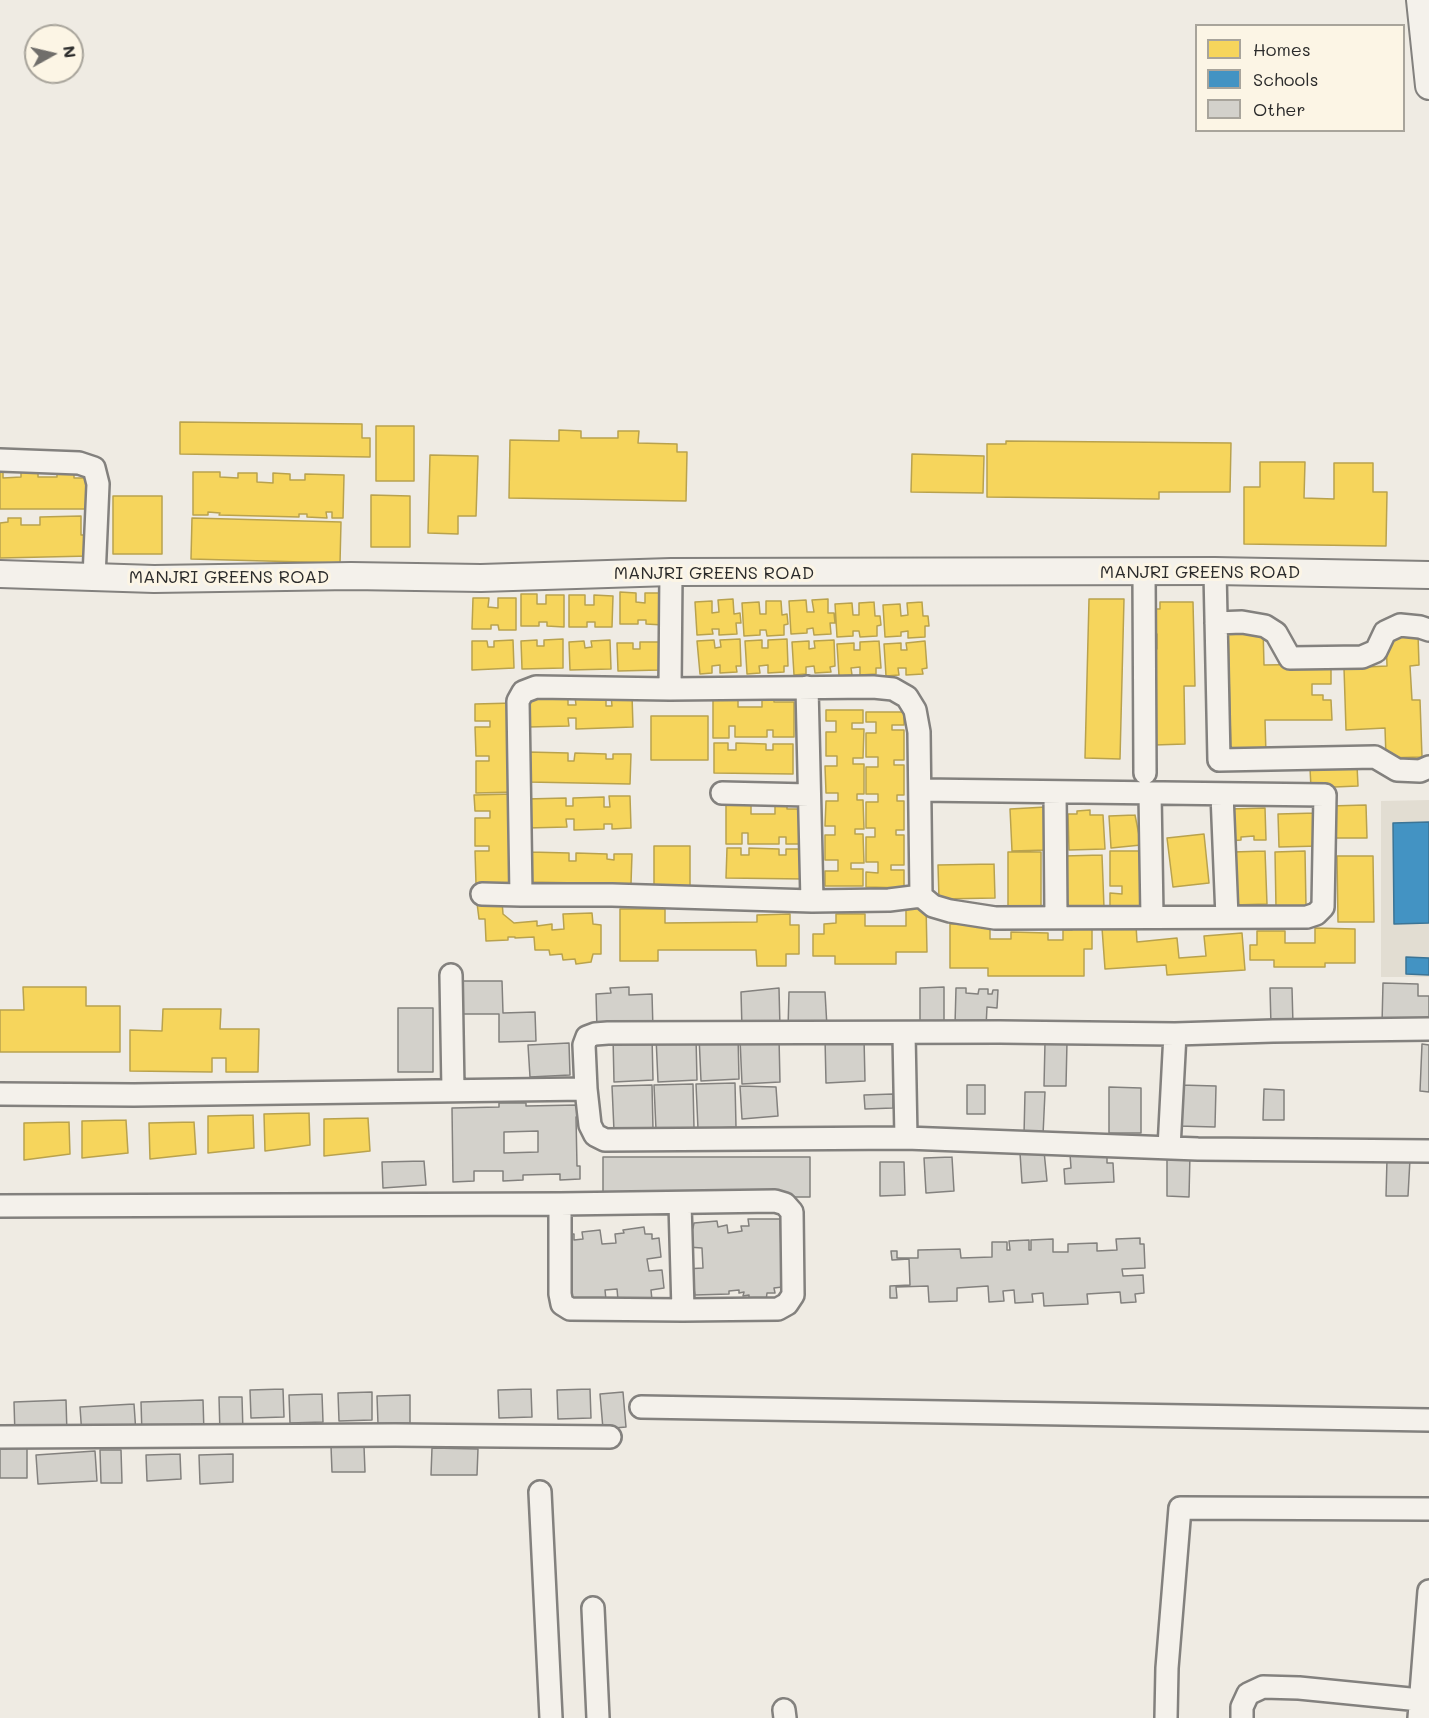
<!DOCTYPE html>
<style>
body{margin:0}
#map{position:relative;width:1429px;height:1718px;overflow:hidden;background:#efebe3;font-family:Mali,sans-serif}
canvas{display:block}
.legend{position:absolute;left:1195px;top:24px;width:210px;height:108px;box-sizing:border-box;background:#fcf5e5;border:2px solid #a8a49b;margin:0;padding:8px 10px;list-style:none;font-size:18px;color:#2b2b2b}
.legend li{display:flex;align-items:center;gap:12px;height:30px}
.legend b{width:30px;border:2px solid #a8a49b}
.north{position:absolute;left:24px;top:24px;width:60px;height:60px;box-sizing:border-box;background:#fcf5e5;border:2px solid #a8a49b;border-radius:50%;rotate:82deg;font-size:16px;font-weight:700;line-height:24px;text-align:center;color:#2b2b2b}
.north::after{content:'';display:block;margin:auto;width:21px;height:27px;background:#706e6b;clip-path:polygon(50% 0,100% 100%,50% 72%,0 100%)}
</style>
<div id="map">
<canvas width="1429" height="1718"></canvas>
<ul class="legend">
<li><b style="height:16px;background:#f6d55c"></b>Homes</li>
<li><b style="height:16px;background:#4393c3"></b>Schools</li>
<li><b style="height:16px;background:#d3d1cb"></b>Other</li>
</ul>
<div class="north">N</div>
</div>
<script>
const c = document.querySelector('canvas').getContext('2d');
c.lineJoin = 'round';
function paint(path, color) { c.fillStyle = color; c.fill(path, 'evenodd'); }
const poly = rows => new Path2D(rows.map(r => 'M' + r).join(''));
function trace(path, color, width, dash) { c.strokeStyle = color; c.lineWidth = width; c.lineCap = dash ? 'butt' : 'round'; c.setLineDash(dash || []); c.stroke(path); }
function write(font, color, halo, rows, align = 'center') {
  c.font = font + ' Mali,sans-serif'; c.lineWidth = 6; c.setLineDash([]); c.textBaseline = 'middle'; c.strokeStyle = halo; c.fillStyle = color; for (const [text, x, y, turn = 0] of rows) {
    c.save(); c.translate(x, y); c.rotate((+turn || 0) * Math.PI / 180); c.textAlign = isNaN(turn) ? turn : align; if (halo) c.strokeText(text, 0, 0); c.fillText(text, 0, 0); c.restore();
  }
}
const built = poly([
 [1429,800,1429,977,1381,977,1381,801]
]);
const homes = poly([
 [180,422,362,424,362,438,370,438,370,457,180,454,180,422],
 [376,426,414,426,414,481,376,481,376,426],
 [559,430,581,431,581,438,618,438,618,431,639,431,638,443,677,444,677,452,687,452,686,501,509,498,510,440,559,441,559,430],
 [1006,441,1231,443,1230,492,1159,492,1159,499,987,497,987,444,1006,444,1006,441],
 [912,454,984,456,983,493,911,492,912,454],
 [430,455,478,456,476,516,458,516,458,534,428,533,430,455],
 [1260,462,1305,462,1304,498,1334,499,1334,463,1373,463,1373,492,1387,492,1386,546,1244,544,1244,487,1260,487,1260,462],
 [0,467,3,467,3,478,21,477,21,470,38,470,38,477,57,477,57,471,74,471,74,478,90,478,90,509,0,509,0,467],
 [193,472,220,472,220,477,238,478,238,473,257,473,257,482,273,483,273,473,290,474,290,480,305,480,305,474,344,475,343,518,332,518,332,512,326,512,327,518,307,517,307,514,299,514,299,517,219,515,220,513,208,512,208,515,193,515,193,472],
 [371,495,410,496,410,547,371,547,371,495],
 [113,496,162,496,162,554,113,554,113,496],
 [81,516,81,535,89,535,90,556,0,558,0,523,8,522,8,518,21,518,21,525,40,525,40,517,81,516],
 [192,518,341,522,340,563,191,559,192,518],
 [620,592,636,593,636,602,645,603,645,593,663,593,663,625,646,624,646,620,638,620,638,624,620,624,620,592],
 [521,594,537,594,537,604,546,604,546,595,564,595,564,627,547,626,547,622,539,622,539,626,521,626,521,594],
 [569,595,585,595,585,605,594,605,594,595,613,596,612,627,595,627,595,622,587,622,587,627,569,627,569,595],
 [473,598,489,598,488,607,498,608,498,598,516,598,516,630,499,630,498,625,491,625,491,629,472,629,473,598],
 [733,599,734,614,740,613,741,623,736,623,737,634,719,635,719,629,712,629,713,634,697,635,695,602,712,601,712,613,719,612,718,600,733,599],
 [828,599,828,613,834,613,835,623,830,623,831,634,814,635,813,628,807,629,807,633,791,634,789,601,806,600,807,612,814,612,812,600,828,599],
 [1089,599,1124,599,1120,759,1085,758,1089,599],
 [766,601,781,601,782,615,787,614,788,624,784,625,784,635,767,636,766,630,760,630,760,635,744,636,742,603,759,602,760,614,766,614,766,601],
 [874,602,875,616,880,616,881,625,877,626,877,636,860,637,859,631,853,631,853,636,837,637,835,604,852,603,853,615,859,615,859,603,874,602],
 [922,602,923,616,928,616,929,626,925,626,925,637,908,638,908,631,901,632,901,636,885,637,883,605,900,604,901,616,908,615,907,603,922,602],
 [1160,602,1193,602,1195,686,1184,686,1185,744,1154,745,1152,649,1157,649,1157,634,1152,634,1152,609,1160,609,1160,602],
 [1263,628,1264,665,1331,664,1331,684,1312,684,1312,695,1323,695,1323,700,1331,700,1332,720,1265,720,1266,755,1231,756,1228,629,1263,628],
 [1418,634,1419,665,1410,666,1412,700,1420,700,1422,757,1386,758,1385,728,1346,730,1344,668,1387,666,1386,635,1418,634],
 [563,639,563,668,522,669,521,641,537,640,537,646,544,646,544,640,563,639],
 [740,639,741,666,736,666,737,672,720,673,720,665,712,666,712,673,700,674,697,641,714,640,715,648,721,647,720,640,740,639],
 [787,639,788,666,784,666,784,672,768,673,768,665,759,666,760,673,747,674,745,641,762,640,762,648,768,648,768,640,787,639],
 [513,640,514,668,472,670,472,641,487,641,488,647,494,647,494,641,513,640],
 [610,640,611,669,570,670,569,642,584,641,585,648,592,647,591,641,610,640],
 [834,640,835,666,830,667,831,672,815,673,814,666,806,667,806,674,794,675,792,642,809,641,809,649,815,648,814,641,834,640],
 [879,641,881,668,876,668,876,674,860,675,860,667,851,668,852,675,839,676,837,644,854,643,854,650,860,650,860,642,879,641],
 [925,641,927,668,922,669,923,674,906,675,906,668,898,668,899,675,886,676,884,644,901,643,901,650,907,650,906,643,925,641],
 [640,642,659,642,660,670,618,671,617,643,633,643,633,649,640,649,640,642],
 [611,695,632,695,633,727,576,729,576,718,568,718,569,726,529,727,528,698,568,697,568,705,576,705,575,697,606,696,606,706,612,706,611,695],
 [738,698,738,707,762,707,762,698,774,698,774,702,794,702,794,737,773,737,773,730,767,730,767,737,735,737,735,726,729,726,729,738,713,738,713,699,738,698],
 [514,703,516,792,476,793,476,761,489,761,489,756,476,756,475,727,490,727,490,721,475,721,475,704,514,703],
 [826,710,863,710,863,723,852,723,852,729,864,729,863,758,853,758,853,764,864,764,864,794,857,794,857,800,863,800,864,829,855,829,855,834,863,834,864,863,851,863,851,869,863,869,863,886,825,886,825,871,838,871,838,860,825,860,825,835,835,835,835,826,825,826,826,801,838,801,838,793,826,793,825,766,837,766,837,756,826,756,826,732,836,732,836,721,826,721,826,710],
 [866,712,904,712,904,725,892,725,892,730,904,730,904,760,894,760,894,765,904,765,904,795,897,795,897,801,904,801,904,830,896,830,896,835,904,835,904,865,891,865,891,870,904,870,904,888,866,887,866,872,878,873,878,862,866,862,866,837,875,837,875,828,866,828,866,802,878,802,878,794,866,794,866,767,878,767,878,757,866,757,866,733,876,733,876,722,866,722,866,712],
 [651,716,708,716,708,760,651,760,651,716],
 [714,743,728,743,728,750,736,750,736,743,766,744,766,750,773,750,773,744,793,744,793,774,714,773,714,743],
 [528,752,568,753,568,761,574,761,575,753,606,754,606,759,613,759,613,754,631,754,630,784,528,782,528,752],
 [1357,765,1358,786,1311,788,1310,768,1357,765],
 [514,794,515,883,476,884,475,851,489,851,489,846,475,846,475,818,490,818,490,811,475,811,474,795,514,794],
 [609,796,630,796,631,828,612,829,612,824,604,824,604,829,574,830,574,819,566,819,567,827,527,828,526,799,566,798,566,806,573,806,573,798,604,797,604,807,610,807,609,796],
 [726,805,751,805,751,814,775,814,775,805,787,805,787,809,807,809,806,844,786,844,786,837,779,837,779,844,748,844,748,833,742,833,742,844,726,844,726,805],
 [1366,805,1367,838,1330,838,1329,806,1366,805],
 [1046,807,1047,850,1012,851,1010,809,1046,807],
 [1265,808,1266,840,1254,840,1254,836,1241,837,1241,840,1229,841,1229,809,1265,808],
 [1090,810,1090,815,1103,815,1105,849,1069,850,1068,814,1077,814,1077,811,1090,810],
 [1317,813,1319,846,1279,847,1278,814,1317,813],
 [1135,815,1141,845,1111,848,1109,816,1135,815],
 [1204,834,1209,883,1173,887,1167,838,1204,834],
 [654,846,690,846,690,886,654,885,654,846],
 [727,848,741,848,741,855,749,855,749,848,779,849,779,855,786,855,786,849,806,849,805,879,726,878,727,848],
 [1110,851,1142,851,1142,908,1110,908,1110,893,1122,894,1122,886,1110,886,1110,851],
 [1265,851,1267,904,1234,905,1233,852,1265,851],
 [1305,851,1306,907,1276,908,1275,852,1305,851],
 [530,852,569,853,569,861,576,861,576,853,607,854,607,859,614,860,614,854,632,854,631,884,529,882,530,852],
 [1008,852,1041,852,1041,910,1008,910,1008,852],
 [1102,855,1104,908,1066,909,1064,856,1102,855],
 [1337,856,1373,856,1374,922,1338,922,1337,856],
 [994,864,995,898,939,899,938,865,994,864],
 [502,901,503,914,514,923,537,921,537,926,552,924,552,930,564,929,563,914,592,913,593,924,601,925,601,954,593,954,591,962,576,964,575,959,563,960,562,954,550,955,549,950,535,950,534,937,515,938,515,937,508,937,508,940,486,941,485,919,479,919,477,903,502,901],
 [906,904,926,904,927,952,896,952,896,964,835,964,835,956,813,956,813,934,824,934,824,924,836,923,836,914,865,914,865,926,906,926,906,904],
 [620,909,665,909,665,923,757,922,757,915,790,914,790,925,799,925,799,954,786,954,786,966,757,966,756,950,658,950,658,961,620,961,620,909],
 [950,924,990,924,990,939,1011,939,1011,932,1048,933,1048,940,1063,940,1063,930,1072,930,1072,925,1092,925,1092,949,1084,949,1084,976,988,976,988,968,950,968,950,924],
 [1136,925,1137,942,1177,938,1179,958,1206,956,1204,936,1242,933,1245,970,1167,975,1166,965,1105,969,1102,928,1136,925],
 [1315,928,1355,929,1355,963,1325,963,1325,967,1274,967,1274,960,1250,960,1250,945,1257,945,1257,931,1285,931,1285,943,1315,943,1315,928],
 [23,987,86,987,86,1006,120,1006,120,1052,0,1052,0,1010,24,1010,23,987],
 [163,1009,221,1009,220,1029,259,1029,258,1072,226,1072,226,1058,212,1058,212,1072,130,1071,130,1030,162,1031,163,1009],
 [309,1113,310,1145,265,1151,264,1114,309,1113],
 [253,1115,254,1148,208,1153,208,1116,253,1115],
 [368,1118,370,1151,324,1156,324,1119,368,1118],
 [126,1120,128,1153,82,1158,82,1121,126,1120],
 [69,1122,70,1154,24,1160,24,1123,69,1122],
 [194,1122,196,1154,150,1159,149,1123,194,1122]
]);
const schools = poly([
 [1429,822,1429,923,1394,924,1393,823,1429,822],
 [1406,957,1429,958,1429,975,1406,974,1406,957]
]);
const building = poly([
 [459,981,502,981,503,1013,535,1012,536,1041,499,1042,499,1014,460,1014,459,981],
 [1383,983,1418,984,1418,996,1429,996,1429,1025,1382,1024,1383,983],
 [629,987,629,995,652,994,653,1030,597,1029,596,994,611,993,610,988,629,987],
 [944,987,944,1024,920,1024,920,988,944,987],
 [779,988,780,1028,742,1029,741,992,779,988],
 [956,988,966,988,966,993,978,994,979,989,988,989,988,994,992,994,993,990,998,990,997,1008,987,1007,986,1027,955,1025,956,988],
 [1270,988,1292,988,1293,1025,1271,1026,1270,988],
 [789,992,825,992,827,1027,788,1029,789,992],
 [398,1008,433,1008,433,1072,398,1072,398,1008],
 [738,1035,739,1079,701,1081,699,1036,738,1035],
 [652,1036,653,1080,614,1082,613,1037,652,1036],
 [656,1037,696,1037,697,1080,658,1082,656,1037],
 [779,1038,780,1082,742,1084,740,1039,779,1038],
 [825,1038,864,1038,865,1081,826,1083,825,1038],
 [1045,1042,1067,1042,1066,1086,1044,1086,1045,1042],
 [569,1043,570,1075,530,1077,528,1045,569,1043],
 [1422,1044,1429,1045,1429,1092,1420,1091,1422,1044],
 [735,1083,736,1127,698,1129,696,1084,735,1083],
 [693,1084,694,1128,656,1130,654,1085,693,1084],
 [652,1085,653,1129,614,1131,612,1086,652,1085],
 [967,1085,985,1085,985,1114,967,1114,967,1085],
 [1180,1085,1216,1086,1215,1127,1178,1126,1180,1085],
 [740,1086,776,1087,778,1116,742,1119,740,1086],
 [1109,1087,1141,1088,1141,1133,1109,1133,1109,1087],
 [1264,1089,1284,1090,1284,1120,1263,1120,1264,1089],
 [1025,1092,1045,1092,1043,1135,1024,1135,1025,1092],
 [893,1094,893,1108,865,1109,864,1095,893,1094],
 [499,1103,526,1103,526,1106,579,1105,579,1116,576,1117,577,1166,580,1166,580,1179,560,1180,560,1174,523,1175,523,1180,503,1181,503,1171,474,1171,474,1181,453,1182,452,1108,499,1107,499,1103],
 [538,1131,538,1152,504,1153,504,1132,538,1131],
 [1044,1151,1047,1181,1022,1183,1020,1153,1044,1151],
 [1107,1152,1107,1163,1113,1163,1114,1182,1065,1184,1064,1169,1071,1168,1070,1154,1107,1152],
 [1167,1153,1190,1154,1189,1197,1167,1196,1167,1153],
 [603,1157,810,1157,810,1197,603,1197,603,1157],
 [952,1157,954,1191,926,1193,924,1158,952,1157],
 [1387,1159,1410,1159,1408,1196,1386,1196,1387,1159],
 [424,1161,426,1185,383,1188,382,1162,424,1161],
 [880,1162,904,1162,905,1195,880,1196,880,1162],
 [748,1219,780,1219,782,1287,774,1288,775,1293,767,1293,766,1301,749,1300,749,1295,743,1296,744,1292,739,1293,739,1290,729,1291,729,1294,695,1295,694,1289,687,1291,685,1269,703,1268,702,1248,688,1247,685,1228,693,1228,694,1223,717,1221,718,1227,727,1225,728,1233,742,1231,741,1226,749,1226,748,1219],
 [644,1227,645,1234,652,1234,652,1239,659,1238,661,1257,647,1259,649,1271,662,1270,664,1288,651,1290,652,1300,626,1303,625,1299,618,1300,617,1289,605,1290,606,1300,569,1305,568,1234,574,1234,574,1240,583,1239,582,1232,600,1230,602,1244,616,1243,615,1234,624,1233,623,1230,644,1227],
 [1140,1238,1140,1244,1144,1244,1145,1268,1122,1269,1123,1276,1143,1275,1144,1293,1135,1294,1136,1302,1121,1303,1120,1292,1087,1294,1088,1304,1044,1306,1043,1293,1032,1294,1033,1302,1015,1303,1014,1290,1003,1291,1004,1301,989,1302,988,1286,957,1288,957,1301,929,1302,928,1286,896,1287,897,1298,890,1298,890,1286,910,1285,909,1259,892,1260,891,1251,897,1251,897,1258,918,1258,918,1250,960,1249,961,1258,992,1257,992,1242,1007,1242,1007,1250,1010,1250,1009,1241,1029,1240,1029,1250,1031,1250,1031,1240,1053,1239,1053,1252,1068,1252,1068,1244,1097,1243,1097,1251,1117,1250,1116,1239,1140,1238],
 [283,1389,284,1417,251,1418,250,1390,283,1389],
 [531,1389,532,1417,499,1418,498,1390,531,1389],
 [590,1389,591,1418,558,1419,557,1390,590,1389],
 [372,1392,372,1420,339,1421,338,1393,372,1392],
 [623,1392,626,1427,603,1429,600,1394,623,1392],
 [322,1394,323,1422,290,1423,289,1395,322,1394],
 [410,1395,410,1423,378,1424,377,1396,410,1395],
 [219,1397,242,1397,243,1433,220,1434,219,1397],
 [66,1400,67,1434,15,1436,14,1402,66,1400],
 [203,1400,204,1433,142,1435,141,1402,203,1400],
 [134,1404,136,1433,82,1436,80,1407,134,1404],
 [331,1446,364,1446,365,1472,332,1472,331,1446],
 [27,1447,27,1478,0,1478,0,1448,27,1447],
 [432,1448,478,1449,477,1475,431,1475,432,1448],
 [100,1450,121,1450,122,1483,101,1483,100,1450],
 [95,1451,97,1481,38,1484,36,1455,95,1451],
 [180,1454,181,1479,147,1481,146,1455,180,1454],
 [233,1454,233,1482,200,1484,199,1455,233,1454]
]);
const minor = poly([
 [0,460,79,463,94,468,98,484,94,578],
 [1215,571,1219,760,1375,757,1397,770,1420,771,1429,767],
 [1144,572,1145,773],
 [1216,623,1242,622,1265,626,1276,633,1290,658,1362,657,1376,651,1385,632,1400,625,1420,627,1429,630],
 [807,687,812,901],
 [670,689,671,572],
 [920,790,1325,795,1323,907,1316,914,1307,917,995,918,950,911,933,906,921,896],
 [1055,792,1056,917],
 [722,793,809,795],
 [1150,793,1152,917],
 [1222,794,1227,917],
 [482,894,521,895,612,895,812,901,889,900,921,896,919,732,915,710,907,697,893,689,873,687,670,689,536,687,523,692,518,701,521,895],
 [451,975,453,1090],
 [904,1034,906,1138],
 [586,1089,584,1045,587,1037,595,1034,608,1033,1000,1032,1175,1034,1273,1031,1429,1029],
 [0,1094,134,1095,586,1089,590,1125,595,1135,605,1140,906,1138,1198,1149,1429,1151],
 [1169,1148,1175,1034],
 [560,1204,560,1294,562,1304,570,1309,683,1310],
 [0,1206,560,1204,775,1201,785,1204,792,1212,793,1295,787,1304,778,1309,683,1310,680,1203],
 [641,1407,1429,1420],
 [0,1437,395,1435,610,1437],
 [540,1492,551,1718],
 [593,1608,598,1718],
 [784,1710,785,1718],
 [1166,1718,1167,1668,1180,1508,1429,1509],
 [1242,1718,1242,1707,1248,1694,1263,1687,1299,1688,1420,1700],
 [1419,1718,1429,1591]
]);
const tertiary = poly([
 [1420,0,1429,86],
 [0,574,154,579,351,576,481,578,671,572,1215,571,1429,575]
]);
const streetNames = [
 ["MANJRI GREENS ROAD",1200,572],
 ["MANJRI GREENS ROAD",714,573],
 ["MANJRI GREENS ROAD",229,577]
];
paint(built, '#e2ddd2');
paint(homes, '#f6d55c');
trace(homes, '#b9a24d', 1.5);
paint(schools, '#4393c3');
trace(schools, '#3c7495', 1.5);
paint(building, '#d3d1cb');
trace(building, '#83817e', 1.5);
trace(minor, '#83817e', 26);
trace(tertiary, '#83817e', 30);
trace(minor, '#f4f1eb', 21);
trace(tertiary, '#f4f1eb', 26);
write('18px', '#2b2b2b', '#fcf5e5', streetNames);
</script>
